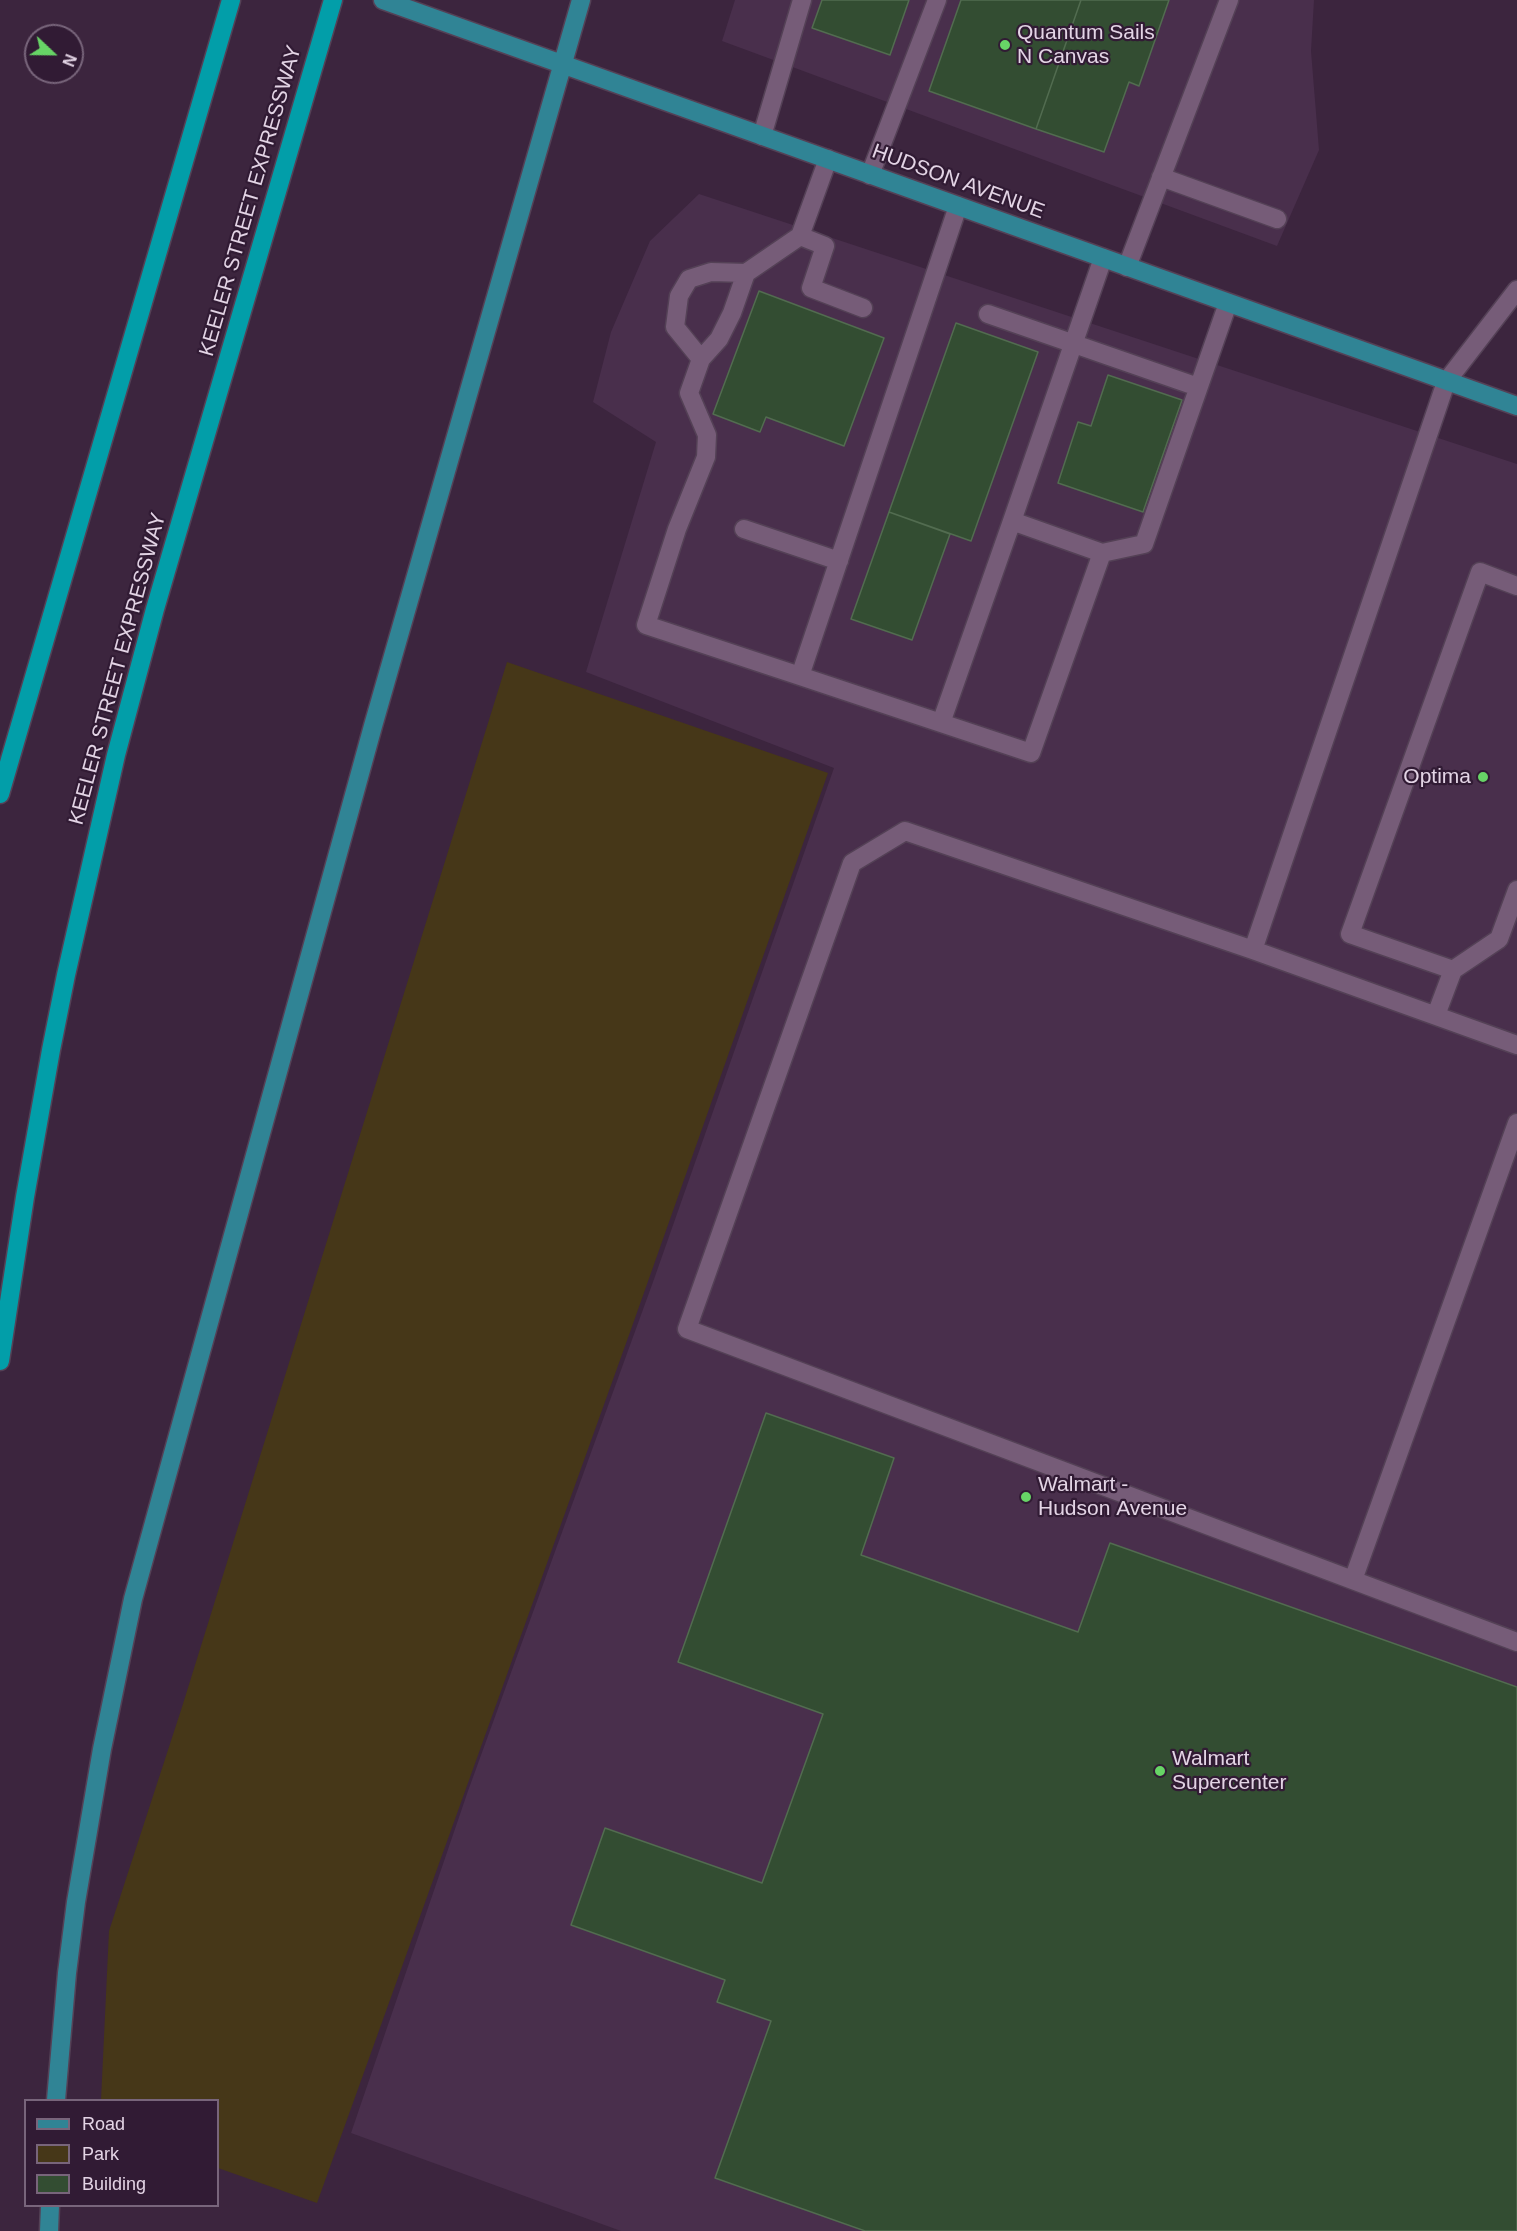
<!DOCTYPE html>
<style>
body{margin:0}
#map{position:relative;width:1517px;height:2231px;overflow:hidden;background:#3c253e;font-family:Helvetica,sans-serif}
canvas{display:block}
.legend{position:absolute;left:24px;top:2099px;width:195px;height:108px;box-sizing:border-box;background:#311b34;border:2px solid #78657b;margin:0;padding:8px 10px;list-style:none;font-size:18px;color:#e3d4e5}
.legend li{display:flex;align-items:center;gap:12px;height:30px}
.legend b{width:30px;border:2px solid #78657b}
.north{position:absolute;left:24px;top:24px;width:60px;height:60px;box-sizing:border-box;background:#311b34;border:2px solid #78657b;border-radius:50%;rotate:112deg;font-size:16px;font-weight:700;line-height:24px;text-align:center;color:#e3d4e5}
.north::after{content:'';display:block;margin:auto;width:21px;height:27px;background:#67d466;clip-path:polygon(50% 0,100% 100%,50% 72%,0 100%)}
</style>
<div id="map">
<canvas width="1517" height="2231"></canvas>
<ul class="legend">
<li><b style="height:8px;background:#308495"></b>Road</li>
<li><b style="height:16px;background:#463718"></b>Park</li>
<li><b style="height:16px;background:#334d32"></b>Building</li>
</ul>
<div class="north">N</div>
</div>
<script>
const c = document.querySelector('canvas').getContext('2d');
c.lineJoin = 'round';
function paint(path, color) { c.fillStyle = color; c.fill(path, 'evenodd'); }
const poly = rows => new Path2D(rows.map(r => 'M' + r).join(''));
function trace(path, color, width, dash) { c.strokeStyle = color; c.lineWidth = width; c.lineCap = dash ? 'butt' : 'round'; c.setLineDash(dash || []); c.stroke(path); }
function write(font, color, halo, rows, align = 'center') {
  c.font = font + ' Helvetica,sans-serif'; c.lineWidth = 4.5; c.setLineDash([]); c.textBaseline = 'middle'; c.strokeStyle = halo; c.fillStyle = color; for (const [text, x, y, turn = 0] of rows) {
    c.save(); c.translate(x, y); c.rotate((+turn || 0) * Math.PI / 180); c.textAlign = isNaN(turn) ? turn : align; if (halo) c.strokeText(text, 0, 0); c.fillText(text, 0, 0); c.restore();
  }
}
const built = poly([
 [735,0,1314,0,1311,51,1319,150,1277,246,722,41],
 [699,194,1517,464,1517,2231,621,2231,351,2133,468,1791,653,1282,834,768,586,672,656,442,593,402,611,332,650,241]
]);
const green = poly([
 [507,662,828,773,629,1335,317,2203,218,2168,218,2100,101,2100,109,1931,182,1707]
]);
const building = poly([
 [822,0,909,0,890,55,812,28,822,0],
 [961,0,1081,0,1036,129,929,91,961,0],
 [1081,0,1169,0,1139,86,1129,82,1104,152,1036,129,1081,0],
 [759,291,884,338,844,446,766,417,760,432,713,414,759,291],
 [956,323,1038,352,971,541,889,512,956,323],
 [1108,375,1182,400,1143,512,1058,483,1078,422,1091,426,1108,375],
 [889,512,950,534,912,640,851,619,889,512],
 [766,1413,894,1458,861,1555,1078,1632,1110,1543,1517,1687,1517,2231,865,2231,715,2178,771,2021,717,2002,725,1980,571,1925,605,1828,762,1883,823,1714,678,1662,766,1413]
]);
const minor = poly([
 [762,136,802,0],
 [870,175,937,0],
 [1161,177,1277,219],
 [958,206,800,676,941,723,1012,521],
 [800,236,825,246,811,288,863,308],
 [1103,258,1012,521,1102,553,1144,544,1228,303],
 [1127,267,1229,0],
 [988,314,1198,387],
 [701,359,675,327,679,296,689,279,711,272,746,273],
 [744,529,839,561],
 [800,676,646,625,677,529,706,457,707,435,689,393,701,359,719,339,732,313,746,273,800,236,828,159],
 [941,723,1031,753,1102,553],
 [1253,950,1446,382,1517,290],
 [1453,970,1350,934,1480,572,1517,586],
 [1436,1015,1453,970,1499,939,1517,890],
 [1517,1045,1253,950,905,831,852,863,687,1329,1517,1642],
 [1353,1580,1517,1123]
]);
const major = poly([
 [383,0,1517,406],
 [56,2100,67,1973,76,1902,102,1749,133,1599,373,726,581,0],
 [49,2231,50,2206]
]);
const highway = poly([
 [0,794,231,0],
 [0,1361,25,1197,51,1050,66,975,116,755,155,609,333,0]
]);
const markers = [
 [1005,45,6,"#67d466"],
 [1483,777,6,"#67d466"],
 [1026,1497,6,"#67d466"],
 [1160,1771,6,"#67d466"]
];
const poiNames = [
 ["Quantum Sails",1017,33],
 ["N Canvas",1017,57],
 ["Optima",1471,777,"right"],
 ["Walmart -",1038,1485],
 ["Hudson Avenue",1038,1509],
 ["Walmart",1172,1759],
 ["Supercenter",1172,1783]
];
const streetNames = [
 ["HUDSON AVENUE",958,182,20],
 ["KEELER STREET EXPRESSWAY",251,201,-74],
 ["KEELER STREET EXPRESSWAY",118,669,-75]
];
paint(built, '#492f4c');
paint(green, '#463718');
paint(building, '#334d32');
trace(building, '#526c50', 1.5);
trace(minor, '#544156', 21);
trace(major, '#544156', 21);
trace(highway, '#544156', 21);
trace(minor, '#765c78', 18);
trace(major, '#308495', 18);
trace(highway, '#029ea9', 18);
for (const [x, y, r, color] of markers) { const dot = new Path2D(); dot.arc(x, y, r, 0, 2 * Math.PI); c.fillStyle = color; c.fill(dot); trace(dot, '#311b34', 2); }
write('21px', '#e3d4e5', '#311b34', poiNames, 'left');
write('21px', '#e3d4e5', '#311b34', streetNames);
</script>
